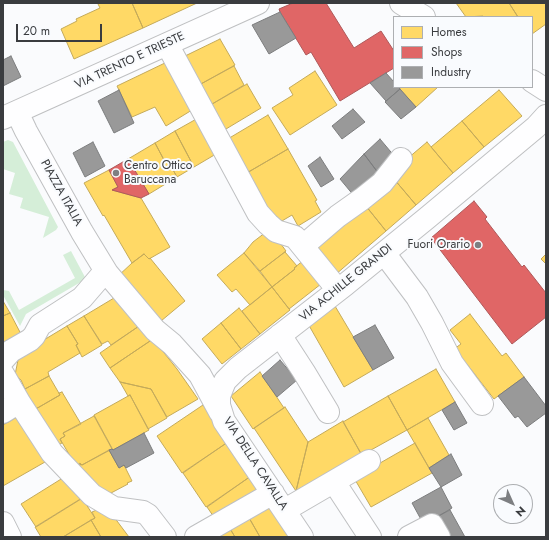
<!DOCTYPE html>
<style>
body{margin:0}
#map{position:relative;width:549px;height:540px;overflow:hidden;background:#fafbfd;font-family:Jost,sans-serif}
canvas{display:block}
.frame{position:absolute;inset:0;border:4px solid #3a3c3f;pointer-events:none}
.legend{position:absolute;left:393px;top:16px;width:140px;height:72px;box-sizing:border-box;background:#f9fbfe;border:1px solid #adafb2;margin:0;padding:5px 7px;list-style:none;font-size:12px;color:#3a3c3f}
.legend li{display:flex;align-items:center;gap:8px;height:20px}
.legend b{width:20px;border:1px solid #adafb2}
.north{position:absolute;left:493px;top:484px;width:40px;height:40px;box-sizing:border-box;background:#f9fbfe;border:1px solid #adafb2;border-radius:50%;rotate:135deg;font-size:11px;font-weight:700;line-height:16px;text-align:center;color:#3a3c3f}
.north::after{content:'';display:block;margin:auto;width:14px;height:18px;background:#7d7f82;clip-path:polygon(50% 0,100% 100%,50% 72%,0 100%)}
.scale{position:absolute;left:16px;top:24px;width:86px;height:18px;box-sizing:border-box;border:2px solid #3a3c3f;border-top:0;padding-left:5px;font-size:12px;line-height:14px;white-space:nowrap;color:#3a3c3f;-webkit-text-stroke:3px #f9fbfe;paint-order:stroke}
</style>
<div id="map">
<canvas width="549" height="540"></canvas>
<div class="frame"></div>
<ul class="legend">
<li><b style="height:11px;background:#ffd966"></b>Homes</li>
<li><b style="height:11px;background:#e06666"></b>Shops</li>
<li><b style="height:11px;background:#999"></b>Industry</li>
</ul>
<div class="north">N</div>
<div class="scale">20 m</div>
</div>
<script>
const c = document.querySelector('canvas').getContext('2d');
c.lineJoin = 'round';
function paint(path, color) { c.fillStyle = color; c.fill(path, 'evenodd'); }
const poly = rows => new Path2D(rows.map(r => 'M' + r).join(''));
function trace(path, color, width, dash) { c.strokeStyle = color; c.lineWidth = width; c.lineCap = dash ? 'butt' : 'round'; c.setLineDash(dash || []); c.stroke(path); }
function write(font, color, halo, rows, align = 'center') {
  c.font = font + ' Jost,sans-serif'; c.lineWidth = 4; c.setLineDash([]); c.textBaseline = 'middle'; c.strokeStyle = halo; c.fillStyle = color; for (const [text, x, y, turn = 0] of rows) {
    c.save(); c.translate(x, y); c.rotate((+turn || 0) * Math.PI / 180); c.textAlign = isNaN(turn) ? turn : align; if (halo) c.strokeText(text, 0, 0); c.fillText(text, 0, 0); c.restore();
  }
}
const green = poly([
 [8,140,13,142,58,227,56,230,43,238,49,217,20,208,23,198,9,194,15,173,3,169,3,142],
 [71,251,86,279,26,314,20,326,3,295,3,290,9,291,19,310,75,278,63,255]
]);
const homes = poly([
 [100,3,132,3,143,28,74,59,61,29,77,21,76,19,100,8,98,4,100,3],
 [132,3,197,3,143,28,132,3],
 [456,3,509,3,518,17,484,17,483,16,466,17,456,3],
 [509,3,546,3,546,24,532,34,532,17,518,17,509,3],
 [220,39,235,65,199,85,183,57,220,39],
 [167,62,192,110,166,126,155,107,132,117,117,86,167,62],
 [234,66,244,85,207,107,199,85,234,66],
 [315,71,337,105,290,135,272,108,293,95,289,88,315,71],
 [247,84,261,108,221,132,207,107,247,84],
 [398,87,438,87,416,107,398,87],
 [499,90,522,116,484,147,462,121,499,90],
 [268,115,288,149,245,174,226,140,268,115],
 [200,117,216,154,194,167,175,131,200,117],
 [462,121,484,147,453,173,431,147,462,121],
 [175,131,194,167,177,177,167,159,164,160,155,143,175,131],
 [427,142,453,173,416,205,394,179,407,159,427,142],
 [155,143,164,160,167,159,177,177,149,194,128,159,155,143],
 [288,149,317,200,315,201,321,212,298,226,292,215,275,225,245,174,288,149],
 [109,170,118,187,112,190,141,198,170,247,149,259,144,254,132,263,104,215,103,216,84,183,109,170],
 [394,179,416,205,386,231,365,205,394,179],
 [366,206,386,231,335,275,314,249,366,206],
 [270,229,286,251,260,271,244,253,253,242,270,229],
 [285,252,297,266,294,268,295,269,272,287,260,271,285,252],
 [244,253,272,287,250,305,236,289,232,292,217,275,244,253],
 [144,254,149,259,150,258,185,301,155,326,117,277,132,263,144,254],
 [546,254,546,264,541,259,546,254],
 [304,260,321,284,289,309,272,287,295,269,294,268,304,260],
 [272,287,290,310,260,334,242,311,272,287],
 [119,295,142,324,111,345,108,341,102,344,84,316,119,295],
 [3,301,10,313,3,316,3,301],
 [332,301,373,370,344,387,307,322,332,301],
 [239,308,260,334,241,349,221,323,239,308],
 [10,313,22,336,3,347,3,316,10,313],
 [470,314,502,356,506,353,524,377,494,399,466,363,465,363,454,349,461,344,450,330,470,314],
 [84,316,102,345,82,357,76,345,78,344,67,326,84,316],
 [221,323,241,349,222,364,202,339,221,323],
 [142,324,153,339,110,368,100,353,142,324],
 [67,326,78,344,76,345,80,353,48,372,49,376,25,389,21,380,15,375,19,355,67,326],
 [153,339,177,369,198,399,167,417,151,389,120,382,110,368,153,339],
 [436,369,455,402,407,430,388,396,436,369],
 [260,372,284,408,253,429,231,396,260,372],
 [49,376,60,395,34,410,23,390,49,376],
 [120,382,151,389,167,418,148,429,130,395,128,396,120,382],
 [62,392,81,424,63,433,65,436,60,439,62,443,56,446,34,410,60,395,59,393,62,392],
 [130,395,149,430,113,450,94,415,130,395],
 [388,396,407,430,362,455,343,422,388,396],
 [203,405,228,442,182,473,157,436,203,405],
 [285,407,308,442,296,491,254,428,285,407],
 [19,416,45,462,3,486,3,425,19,416],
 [94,416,112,449,82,465,80,463,76,466,60,439,65,436,63,433,94,416],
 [428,418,449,455,429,468,407,430,428,418],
 [343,421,361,454,296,491,308,442,343,421],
 [228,442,251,476,206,507,183,473,228,442],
 [415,443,432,473,371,507,354,478,415,443],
 [109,450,119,468,124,465,132,481,127,483,128,484,111,493,95,492,79,464,82,465,109,450],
 [66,476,81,499,36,527,21,504,66,476],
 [251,476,261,491,216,520,207,507,251,476],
 [82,498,95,518,63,537,41,537,35,527,82,498],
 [269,504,291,537,260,537,248,516,269,504],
 [99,509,111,513,129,537,101,537,91,520,95,518,92,512,99,509],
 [248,516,260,537,235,537,229,527,248,516],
 [91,520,101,537,63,537,91,520],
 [229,527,235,537,210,537,229,527]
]);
const shops = poly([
 [293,3,326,3,354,48,381,31,394,51,394,68,340,101,311,52,306,55,280,12,279,9,293,3],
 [128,159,149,194,141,198,112,190,118,187,109,170,128,159],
 [474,201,487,217,485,219,522,267,524,265,546,293,546,317,512,344,431,238,474,201]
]);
const industry = poly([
 [280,12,296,38,269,54,252,25,280,12],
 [11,56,21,77,3,86,3,60,11,56],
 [386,73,394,82,394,87,398,87,400,89,386,101,370,83,386,73],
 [400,89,416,107,401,119,385,102,400,89],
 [119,90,134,123,114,133,98,101,119,90],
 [353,109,365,122,342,139,332,126,353,109],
 [380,139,396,158,379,174,364,154,380,139],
 [93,142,105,166,85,177,73,153,93,142],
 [364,154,379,174,355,197,340,179,364,154],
 [320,157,334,179,321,187,308,166,320,157],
 [375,325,394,358,373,370,353,337,375,325],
 [280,360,297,380,277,397,262,376,280,360],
 [524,377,546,406,546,413,527,427,518,416,515,418,498,396,524,377],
 [455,402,467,423,454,430,442,410,455,402],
 [144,433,154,453,126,468,124,465,119,468,109,450,112,449,113,450,144,433],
 [451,454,462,475,441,487,429,468,451,454],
 [441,487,452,508,424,525,412,503,441,487],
 [450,510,465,537,450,537,438,516,450,510]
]);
const minor = poly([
 [401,3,424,17],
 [167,44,258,213,268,224,276,231,295,237,338,290],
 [532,81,546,90],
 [3,118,258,3],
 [303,246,338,216,362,199,382,183,401,159],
 [384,253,417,297,432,323,452,363,482,404],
 [107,273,155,330,172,344,200,375,220,412],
 [280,335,304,372,328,412],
 [3,360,11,351,30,340,34,336,40,325,82,298,101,276,107,273,82,232,26,131,17,112],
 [3,374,19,402,3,412],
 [19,402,52,453,92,495,114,508,143,512,148,515,165,537],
 [334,482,370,537],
 [285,510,369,461],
 [3,523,10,537],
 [196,537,273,493],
 [302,537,224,421,219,405,219,396,225,381,238,368,346,284,427,218,536,127,546,116],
 [409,537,432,525,439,537]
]);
const markers = [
 [116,173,4,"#7d7f82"],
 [478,245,4,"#7d7f82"]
];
const streetNames = [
 ["VIA TRENTO E TRIESTE",130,61,-25],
 ["PIAZZA ITALIA",61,193,61],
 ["VIA ACHILLE GRANDI",346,283,-39],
 ["VIA DELLA CAVALLA",255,464,57]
];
const poiNames = [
 ["Centro Ottico",124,166],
 ["Baruccana",124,180],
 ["Fuori Orario",470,245,"right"]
];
paint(green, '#d5eed8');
paint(homes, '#ffd966');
trace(homes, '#c4aa5a', 1);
paint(shops, '#e06666');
trace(shops, '#ae595a', 1);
paint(industry, '#999');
trace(industry, '#7c7d7e', 1);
trace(minor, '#bfc0c2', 24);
trace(minor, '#fefeff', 22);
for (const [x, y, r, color] of markers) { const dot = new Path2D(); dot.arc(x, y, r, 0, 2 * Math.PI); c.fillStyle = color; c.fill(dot); trace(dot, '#f9fbfe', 1.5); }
write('12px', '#3a3c3f', '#f9fbfe', streetNames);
write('12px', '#3a3c3f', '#f9fbfe', poiNames, 'left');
</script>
